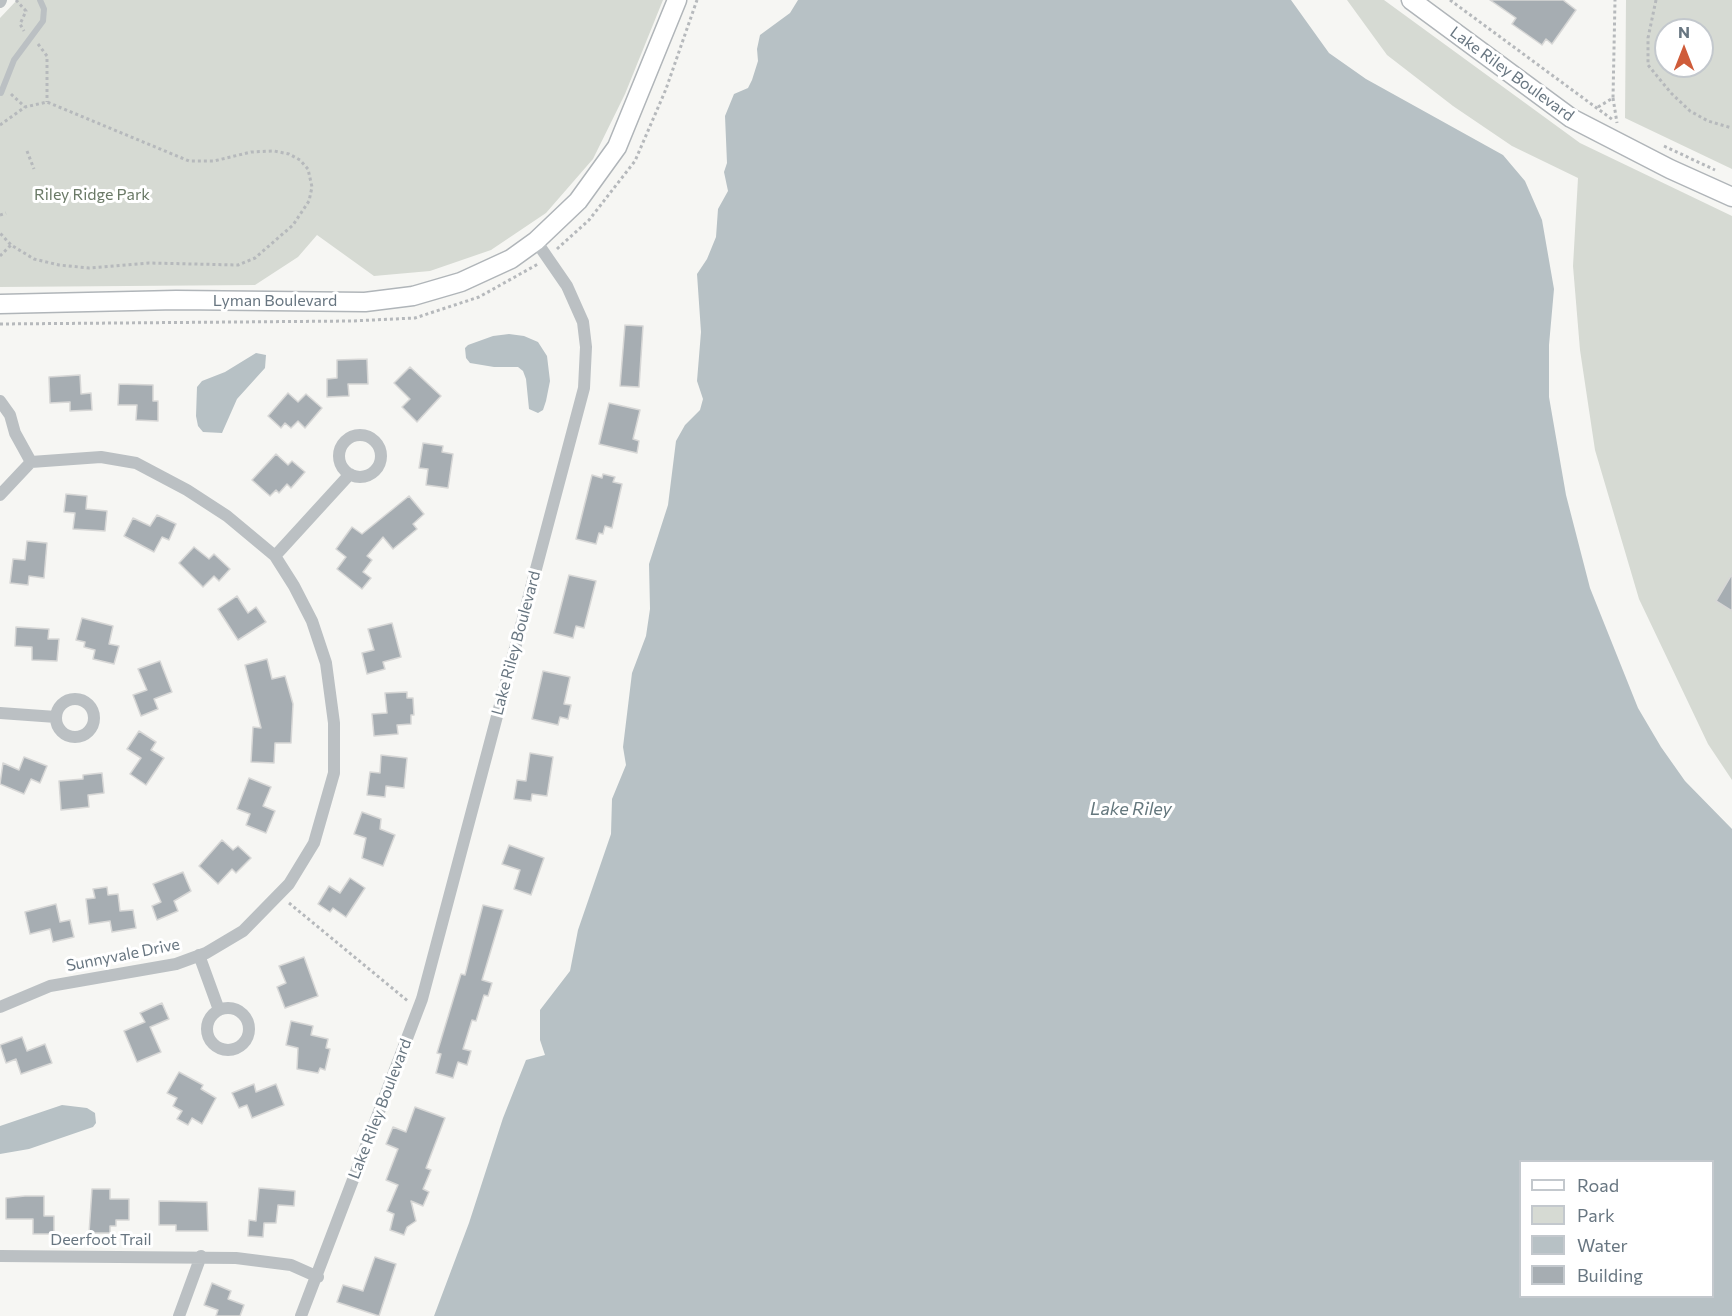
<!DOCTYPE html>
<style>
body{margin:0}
#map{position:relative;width:1732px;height:1316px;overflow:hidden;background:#f6f6f3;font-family:Commissioner,sans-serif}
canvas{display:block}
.legend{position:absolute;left:1519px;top:1160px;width:195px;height:138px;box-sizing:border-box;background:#fff;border:2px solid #c3c8cd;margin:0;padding:8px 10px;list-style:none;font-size:18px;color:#687681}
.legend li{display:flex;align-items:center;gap:12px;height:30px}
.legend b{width:30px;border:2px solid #c3c8cd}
.north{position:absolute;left:1654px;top:18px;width:60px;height:60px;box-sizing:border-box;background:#fff;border:2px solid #c3c8cd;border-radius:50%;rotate:0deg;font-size:16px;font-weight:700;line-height:24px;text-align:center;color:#687681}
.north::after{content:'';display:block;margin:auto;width:21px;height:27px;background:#cf5c3a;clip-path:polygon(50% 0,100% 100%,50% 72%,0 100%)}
</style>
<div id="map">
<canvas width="1732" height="1316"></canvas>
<ul class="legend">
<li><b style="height:8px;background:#fff"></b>Road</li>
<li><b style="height:16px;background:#d6dad3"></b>Park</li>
<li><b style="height:16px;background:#b7c1c5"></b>Water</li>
<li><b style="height:16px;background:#a6adb2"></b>Building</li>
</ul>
<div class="north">N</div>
</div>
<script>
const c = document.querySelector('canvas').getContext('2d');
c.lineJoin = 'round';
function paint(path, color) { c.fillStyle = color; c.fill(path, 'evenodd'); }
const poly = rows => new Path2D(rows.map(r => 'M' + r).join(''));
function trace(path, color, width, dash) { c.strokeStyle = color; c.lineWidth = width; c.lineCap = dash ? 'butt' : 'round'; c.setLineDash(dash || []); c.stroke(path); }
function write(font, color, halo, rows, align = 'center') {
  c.font = font + ' Commissioner,sans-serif'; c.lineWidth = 6; c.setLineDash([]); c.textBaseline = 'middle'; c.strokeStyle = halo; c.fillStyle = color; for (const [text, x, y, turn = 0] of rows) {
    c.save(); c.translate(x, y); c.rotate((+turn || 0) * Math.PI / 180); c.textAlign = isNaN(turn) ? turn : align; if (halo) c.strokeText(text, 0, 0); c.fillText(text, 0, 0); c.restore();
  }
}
const green = poly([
 [17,0,663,0,625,94,593,159,546,213,491,250,430,271,374,276,317,235,298,257,255,285,0,287,0,18],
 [1347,0,1384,0,1580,143,1732,216,1732,780,1708,744,1639,599,1595,450,1580,350,1573,266,1578,178,1512,146,1453,106,1387,55],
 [1626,0,1732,0,1732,169,1625,118],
 [1666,30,1702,30,1702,66,1666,66]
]);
const water = poly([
 [798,0,1291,0,1329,53,1366,79,1503,155,1525,181,1542,220,1554,289,1549,345,1549,397,1566,495,1590,588,1638,708,1661,747,1685,781,1732,829,1732,1316,434,1316,469,1223,503,1118,526,1060,545,1055,540,1040,540,1010,570,971,578,930,611,834,612,799,626,765,623,747,632,673,646,636,650,609,649,564,668,505,676,441,685,425,700,410,703,399,697,381,701,332,697,274,707,259,716,237,718,209,728,191,724,172,727,163,725,116,734,94,748,88,752,80,758,61,757,49,760,35,790,13],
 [1520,1162,1712,1162,1712,1296,1520,1296],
 [509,334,524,336,538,342,547,356,550,381,546,401,543,410,538,413,529,409,526,379,523,371,518,367,494,367,470,363,466,358,465,348,468,345,493,336],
 [256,353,266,355,265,368,237,399,222,433,203,432,198,426,196,416,197,387,202,381,225,372],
 [62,1105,87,1108,95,1113,96,1123,93,1127,29,1149,0,1154,0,1126]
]);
const building = poly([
 [1490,0,1563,0,1576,10,1552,44,1546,39,1542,45,1512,24,1516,18,1490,0],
 [625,325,643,326,639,387,620,386,625,325],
 [367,359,368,384,348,384,349,396,327,397,327,379,337,378,337,360,367,359],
 [410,367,441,396,417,422,402,407,410,399,394,383,410,367],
 [80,375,81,394,91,393,92,410,70,411,70,402,50,403,49,377,80,375],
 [119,384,153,385,153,401,158,401,158,421,136,420,137,405,118,405,119,384],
 [288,393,298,402,306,394,322,408,305,428,298,421,291,428,285,423,281,428,268,416,288,393],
 [609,403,640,410,633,439,639,441,637,453,599,444,609,403],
 [423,443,443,446,442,452,453,454,448,488,426,485,428,469,419,468,423,443],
 [276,454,288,465,292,461,305,472,291,488,287,484,279,493,276,490,270,496,252,480,276,454],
 [603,474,615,477,613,482,622,484,612,528,605,526,603,534,599,533,596,544,576,539,592,475,602,478,603,474],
 [66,494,87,496,86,509,107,511,105,531,73,529,75,513,64,512,66,494],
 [409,496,424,514,413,524,417,529,393,549,383,537,367,556,372,560,363,572,371,578,362,589,337,569,346,557,336,549,352,527,362,534,409,496],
 [157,515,176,524,169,540,162,537,154,552,124,536,133,518,150,526,157,515],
 [27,541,47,543,44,578,29,576,28,585,10,583,13,559,25,560,27,541],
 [194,547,209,559,214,554,230,569,219,581,214,576,203,587,179,563,194,547],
 [1732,574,1732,611,1716,601,1732,574],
 [569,575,596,581,584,628,576,626,573,638,554,633,569,575],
 [237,596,248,613,256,607,266,622,238,640,218,609,237,596],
 [82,618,113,626,109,644,119,646,114,664,93,659,95,650,84,647,85,642,76,640,82,618],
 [392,623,401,657,383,662,385,669,367,674,362,653,374,650,368,629,392,623],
 [16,627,49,629,48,639,59,639,57,661,32,660,32,647,15,646,16,627],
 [267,659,272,679,285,676,293,704,291,743,275,743,274,763,251,762,253,727,261,728,245,665,267,659],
 [160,661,172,692,154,699,158,709,141,716,133,695,147,690,138,669,160,661],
 [543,671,570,677,564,704,571,705,568,719,560,717,558,725,532,719,543,671],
 [407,692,407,698,413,698,414,715,411,715,411,724,397,725,398,734,374,736,372,714,387,713,385,693,407,692],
 [139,731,156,742,151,750,164,758,146,785,130,774,141,758,127,749,139,731],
 [530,753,553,757,547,796,532,794,531,801,514,799,517,780,526,781,530,753],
 [381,755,407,758,404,788,386,786,385,797,367,795,370,772,380,773,381,755],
 [24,757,47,766,40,783,31,779,24,794,0,784,3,763,19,770,24,757],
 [102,773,104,793,88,795,89,807,61,810,59,781,83,779,83,775,102,773],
 [249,778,271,787,263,806,275,811,266,833,246,825,250,814,237,809,249,778],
 [362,812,381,819,380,829,395,835,383,866,362,858,366,838,354,834,362,812],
 [222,840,233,850,238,846,251,858,236,873,232,869,218,884,199,866,222,840],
 [509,845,544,858,531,895,514,889,520,870,502,864,509,845],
 [183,872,191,891,174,901,178,911,157,920,152,906,161,902,153,884,183,872],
 [350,878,365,888,346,917,333,908,330,912,318,904,329,886,340,893,350,878],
 [107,887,108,895,118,894,120,911,133,910,136,928,112,932,110,921,89,924,86,899,95,898,93,889,107,887],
 [56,904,60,922,70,920,74,937,53,942,50,929,30,934,25,912,56,904],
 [483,905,503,910,482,980,492,983,488,996,484,995,476,1021,472,1020,463,1049,471,1051,467,1065,458,1062,453,1078,436,1073,441,1054,437,1053,461,974,465,975,483,905],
 [304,957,318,996,285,1008,277,987,286,983,279,966,304,957],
 [162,1003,169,1019,150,1027,161,1052,137,1062,124,1031,145,1022,140,1013,162,1003],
 [291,1021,313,1026,311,1035,328,1039,326,1048,330,1049,325,1070,320,1068,318,1073,297,1069,298,1048,286,1045,291,1021],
 [22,1037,27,1051,45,1044,52,1063,21,1074,16,1059,6,1063,0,1045,22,1037],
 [179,1072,203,1085,201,1089,216,1098,202,1124,192,1118,188,1125,177,1119,182,1111,173,1106,177,1098,167,1093,179,1072],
 [254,1084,256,1092,276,1084,284,1105,252,1118,247,1105,239,1108,232,1093,254,1084],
 [415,1107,445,1118,426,1168,431,1170,423,1189,429,1192,423,1206,411,1201,416,1221,407,1227,404,1235,390,1230,394,1214,387,1211,398,1185,386,1180,398,1149,386,1144,393,1127,406,1132,415,1107],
 [259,1188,295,1191,294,1206,278,1205,276,1223,264,1223,263,1237,248,1236,249,1220,256,1221,259,1188],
 [92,1189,110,1189,110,1199,129,1199,129,1220,116,1220,116,1226,110,1226,110,1233,89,1233,92,1189],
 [25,1196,44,1196,44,1216,54,1216,54,1234,33,1234,33,1219,6,1219,6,1198,25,1196],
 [159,1201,207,1202,208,1231,176,1231,176,1225,159,1225,159,1201],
 [375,1257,396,1264,379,1316,337,1302,343,1285,363,1291,375,1257],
 [212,1283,231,1291,228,1299,244,1305,240,1316,216,1316,218,1310,204,1305,212,1283]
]);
const path = poly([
 [16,0,26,11,20,24,24,31],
 [1450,0,1613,120],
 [1656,0,1648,38,1648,65,1671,93,1690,111,1708,121,1732,128],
 [38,44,47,56,47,102],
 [11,94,25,107],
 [1613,98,1617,123],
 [1598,107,1613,98,1615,0],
 [0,125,25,107,47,102,189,161,214,161,251,152,274,151,289,154,300,160,308,169,312,187,309,201,293,225,255,258,238,265,149,263,89,268,59,265,34,259,11,245,0,233],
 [1664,146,1715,170],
 [27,151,34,169],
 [0,215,6,213],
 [557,249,589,220,635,161,666,89,697,0],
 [0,256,11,245],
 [0,324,352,321,415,318,479,297,538,264],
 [289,903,409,1002]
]);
const lane = poly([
 [1,93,14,60,43,21,44,9,40,0]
]);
const street = poly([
 [0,2,1,0],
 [0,401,10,415,15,433,31,462],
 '339 456a21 21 0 1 1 42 0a21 21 0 1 1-42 0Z',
 [0,495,31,462,101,457,136,463,187,490,227,516,275,556,294,586,312,621,326,663,334,723,334,773,314,843,289,884,243,931,206,953,176,964,50,986,0,1007],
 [275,556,350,474],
 '56 718a19 19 0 1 1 38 0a19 19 0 1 1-38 0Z',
 [0,713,56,717],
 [199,955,219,1010],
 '207 1029a21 21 0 1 1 42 0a21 21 0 1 1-42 0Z',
 [0,1256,236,1258,291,1265,318,1277],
 [179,1316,201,1256],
 [301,1316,422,999,584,388,586,347,583,322,567,286,536,241]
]);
const secondary = poly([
 [1411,0,1571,118,1670,169,1732,197],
 [0,304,176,300,365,302,413,296,461,282,511,259,536,241,578,201,617,147,677,0]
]);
const streetNames = [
 ["Lake Riley Boulevard",1512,74,36],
 ["Lyman Boulevard",275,301],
 ["Lake Riley Boulevard",516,643,-75],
 ["Sunnyvale Drive",123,955,-11],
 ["Lake Riley Boulevard",380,1109,-69],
 ["Deerfoot Trail",101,1240]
];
const parkNames = [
 ["Riley Ridge Park",92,195]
];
const waterNames = [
 ["Lake Riley",1131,809]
];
paint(green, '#d6dad3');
paint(water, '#b7c1c5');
paint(building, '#a6adb2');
trace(building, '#d7d7d6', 1.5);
trace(secondary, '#b0b5b9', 21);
trace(path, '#b6b9bc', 3, [3, 3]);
trace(lane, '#bbc0c3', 6);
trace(street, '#bbc0c3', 12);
trace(secondary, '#fff', 18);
write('16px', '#687681', '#fff', streetNames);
write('16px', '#6a7966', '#fff', parkNames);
write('italic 18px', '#64777d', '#fff', waterNames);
</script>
